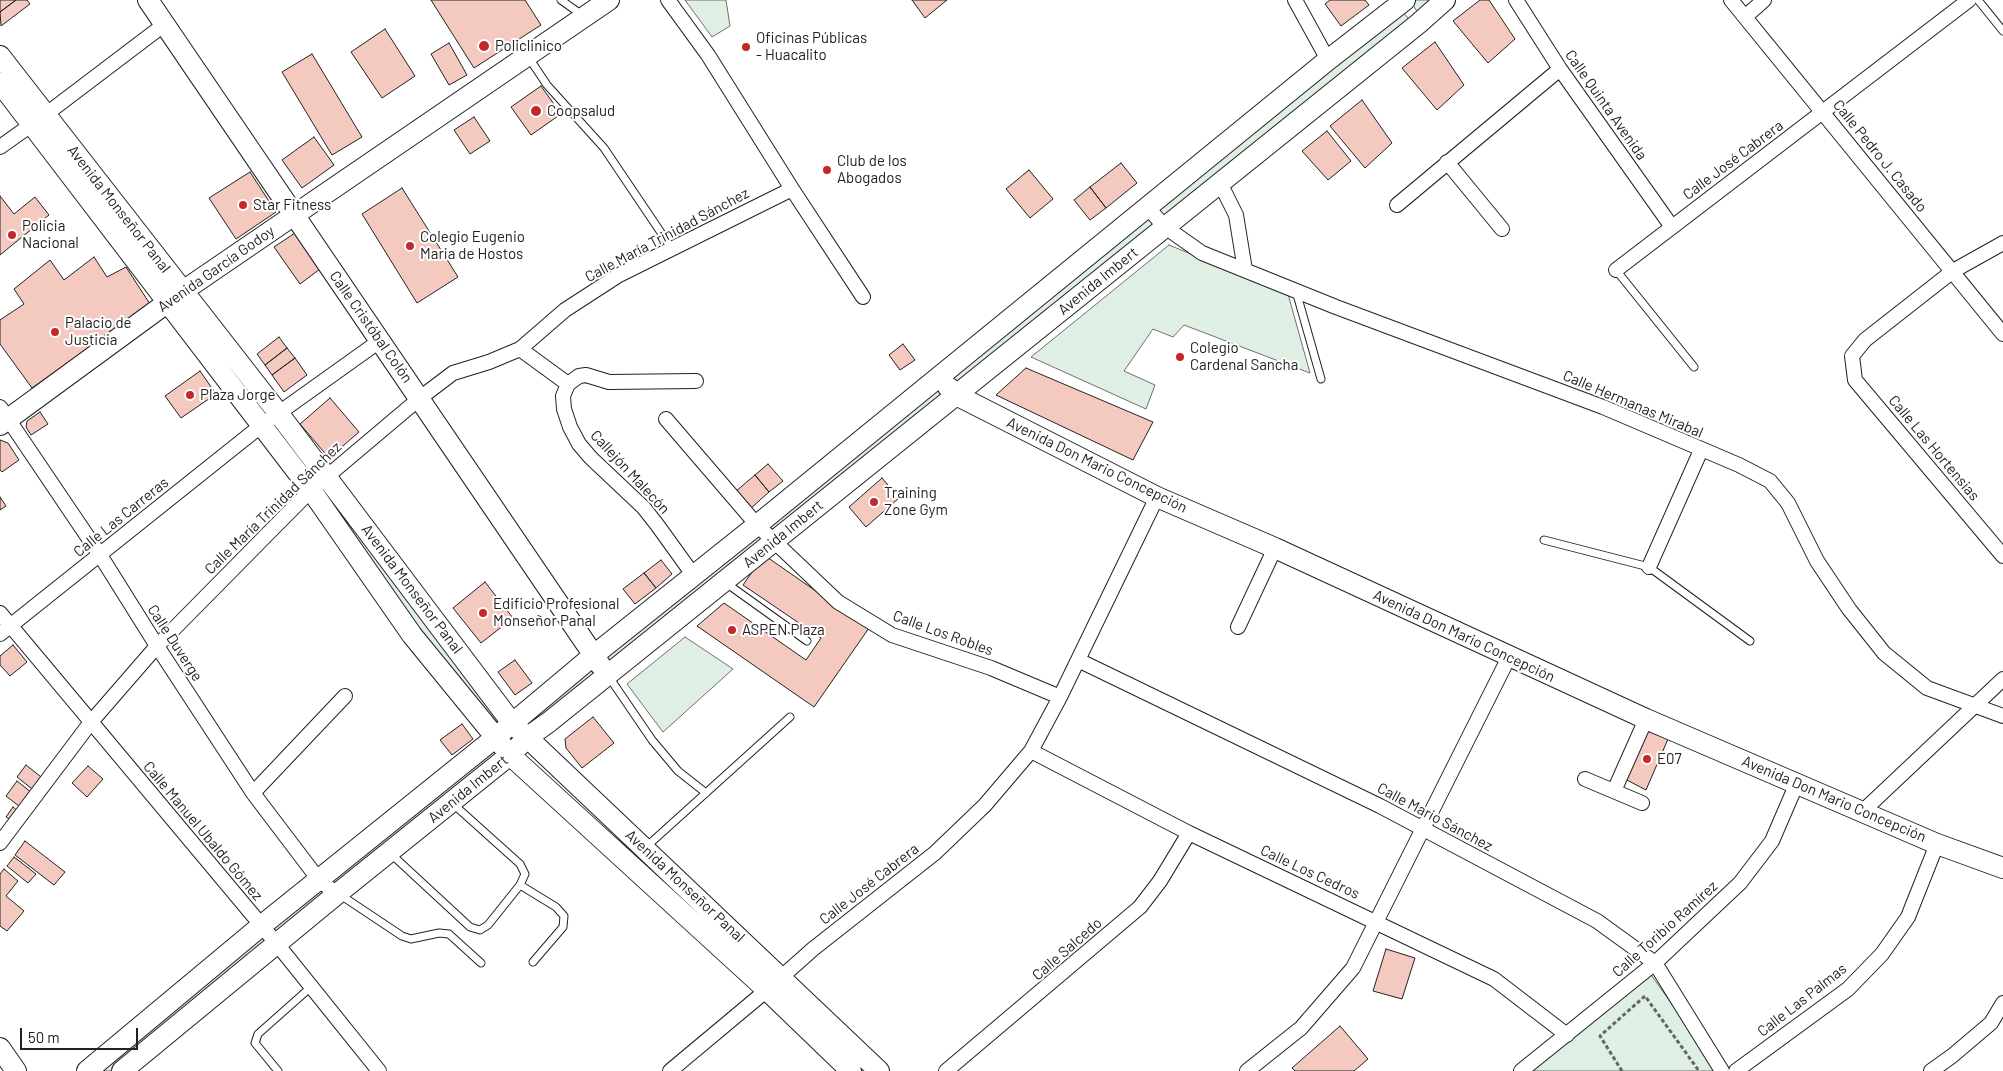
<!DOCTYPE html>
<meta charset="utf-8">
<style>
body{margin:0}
#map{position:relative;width:2003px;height:1071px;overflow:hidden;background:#fff;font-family:Barlow,sans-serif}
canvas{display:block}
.scale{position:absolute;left:20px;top:1028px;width:118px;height:22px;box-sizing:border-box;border:2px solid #222;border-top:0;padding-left:6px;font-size:15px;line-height:18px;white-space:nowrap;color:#222;-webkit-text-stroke:4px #fff;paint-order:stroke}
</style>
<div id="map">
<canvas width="2003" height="1071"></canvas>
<div class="scale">50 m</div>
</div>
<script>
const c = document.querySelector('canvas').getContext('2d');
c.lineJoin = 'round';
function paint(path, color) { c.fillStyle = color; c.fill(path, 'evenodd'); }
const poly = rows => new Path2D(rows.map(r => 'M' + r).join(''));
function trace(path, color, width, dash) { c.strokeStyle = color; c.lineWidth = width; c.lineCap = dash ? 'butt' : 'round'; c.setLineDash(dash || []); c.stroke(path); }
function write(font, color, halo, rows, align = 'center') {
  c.font = font + ' Barlow,sans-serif'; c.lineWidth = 4; c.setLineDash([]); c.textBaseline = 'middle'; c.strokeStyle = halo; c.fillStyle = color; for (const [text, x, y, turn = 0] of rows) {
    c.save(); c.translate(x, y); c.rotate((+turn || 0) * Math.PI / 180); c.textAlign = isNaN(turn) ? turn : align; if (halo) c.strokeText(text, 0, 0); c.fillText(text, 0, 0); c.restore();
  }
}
const green = poly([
 [685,0,726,0,730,26,712,37,685,0],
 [1415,0,1436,0,1419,15,1412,3,1415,0],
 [1402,11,1413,24,1166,218,1156,210,1402,11],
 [1146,216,1156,228,957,387,949,378,1146,216],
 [1169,245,1288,294,1310,373,1184,325,1173,337,1153,329,1124,371,1155,385,1146,409,1031,357,1169,245],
 [938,387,948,397,774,535,769,525,938,387],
 [326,486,505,719,495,727,450,672,318,491,326,486],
 [757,531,766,543,609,668,603,657,757,531],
 [685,637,733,669,663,732,627,684,685,637],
 [591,667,596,675,530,729,524,718,591,667],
 [494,747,500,756,276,935,268,927,494,747],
 [259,933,271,944,114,1071,94,1071,259,933],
 [1647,969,1719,1071,1531,1071,1647,969]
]);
const building = poly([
 [0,0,16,0,0,12,0,0],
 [16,0,27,0,30,4,1,26,0,12,16,0],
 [431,0,525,0,541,25,474,68,431,0],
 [912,0,947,0,925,18,912,0],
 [1330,0,1365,0,1369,5,1341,26,1325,4,1330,0],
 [1480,0,1489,0,1515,39,1488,63,1453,21,1480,0],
 [385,29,415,76,382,98,351,52,385,29],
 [1435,42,1464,85,1437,110,1402,68,1435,42],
 [449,43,467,75,449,85,431,54,449,43],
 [312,54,362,137,332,155,282,72,312,54],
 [541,86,561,114,531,135,511,107,541,86],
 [1362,100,1392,143,1365,168,1330,126,1362,100],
 [474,117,490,141,470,154,454,130,474,117],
 [1327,131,1351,161,1328,180,1302,151,1327,131],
 [314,137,334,165,302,188,282,160,314,137],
 [1121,163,1137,183,1106,208,1090,187,1121,163],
 [1029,170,1053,199,1030,218,1006,189,1029,170],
 [250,172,276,212,236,239,209,198,250,172],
 [1090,187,1106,208,1090,220,1074,200,1090,187],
 [402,188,458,277,417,303,362,214,402,188],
 [0,196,14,214,35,197,49,215,0,255,0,196],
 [295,233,320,269,300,284,274,247,295,233],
 [94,257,107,277,126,267,150,304,32,388,0,344,0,320,24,304,14,289,50,260,64,280,94,257],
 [279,337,287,348,265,365,257,354,279,337],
 [903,344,915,360,900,370,889,355,903,344],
 [287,348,295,358,272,375,265,365,287,348],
 [295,358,307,375,284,392,272,375,295,358],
 [1026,368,1153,422,1133,460,996,395,1026,368],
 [200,371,216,394,181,418,165,396,200,371],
 [330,398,359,432,329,458,300,424,330,398],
 [40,412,48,424,31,435,26,427,27,421,40,412],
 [0,440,8,443,19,460,2,472,0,470,0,440],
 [768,464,783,481,769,492,755,475,768,464],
 [755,475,769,492,750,509,735,492,755,475],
 [882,478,899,498,866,527,849,507,882,478],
 [0,497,6,506,0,510,0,497],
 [764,555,869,628,814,707,697,626,724,603,806,660,821,638,743,585,764,555],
 [661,560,672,574,656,588,644,573,661,560],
 [644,573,656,588,635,604,623,589,644,573],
 [485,582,513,618,481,643,453,608,485,582],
 [13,645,27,662,10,676,0,665,0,656,13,645],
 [515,660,532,683,515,695,498,672,515,660],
 [593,717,614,743,582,768,566,748,565,739,593,717],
 [462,724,473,739,452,755,440,740,462,724],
 [1647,731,1668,739,1646,790,1625,779,1647,731],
 [26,765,45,780,36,792,17,777,26,765],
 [88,766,103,779,87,797,72,783,88,766],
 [17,781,32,793,24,810,6,796,17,781],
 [13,807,20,813,14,822,6,817,13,807],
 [25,841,65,872,54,885,15,855,25,841],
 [14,857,36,874,28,883,7,866,14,857],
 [4,869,18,881,6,896,24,911,7,931,0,926,0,874,4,869],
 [1386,949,1415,958,1402,999,1373,991,1386,949],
 [1340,1026,1368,1059,1354,1071,1295,1071,1292,1068,1340,1026]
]);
const path = poly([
 [1622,1071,1600,1036,1645,996,1699,1071]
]);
const lane = poly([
 [561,0,582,15],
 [1978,0,2003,31],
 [529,58,547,85,604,148,672,249],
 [1616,270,1694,367],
 [1296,291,1321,379],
 [1544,540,1649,567,1750,641],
 [726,583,807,641],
 [609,677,652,740,678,771,706,793],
 [646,847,790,717],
 [390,853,470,927,480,930,488,925,520,885,525,874,520,864,452,803],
 [520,885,556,907,564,916,563,927,533,962],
 [339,894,402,936,411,939,439,933,449,934,481,963],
 [278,1071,255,1043,258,1034,311,987]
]);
const street = poly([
 [668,0,708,55,792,189,863,297],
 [1295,0,1328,60],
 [1516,0,1560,69,1672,227],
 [1731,0,2003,334],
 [1745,17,1764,0],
 [0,147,45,115,165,24],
 [1447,162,1502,229],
 [1220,183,1236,215,1245,270],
 [1397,205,1560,69],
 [1148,208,1165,227,1202,253,1336,307,1603,407,1739,465,1770,481,1788,503,1817,561,1849,609,1884,653,1927,688,2003,716],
 [2003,243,1953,271,1865,340,1852,356,1855,380,2003,556],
 [1616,270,1969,0],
 [520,349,568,384],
 [0,407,100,555,157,646,253,793,319,880,337,894],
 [666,419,757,525,838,602,892,635,991,668,1060,697],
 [1649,567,1701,450],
 [694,576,658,526,644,508,591,458,579,444,570,427,564,409,563,396,568,384,579,376,586,375,609,382,696,381],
 [0,613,277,944,379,1071],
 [1238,627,1275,548],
 [0,634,262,425,381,340],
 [1078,660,1380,806,1597,921,1655,963,1722,1071],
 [1031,751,1189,833,1494,979,1567,1035],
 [1585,779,1642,803],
 [1614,791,1646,719],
 [253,793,345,696],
 [1863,811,2003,679],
 [0,843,91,722,157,646,311,490,420,398,453,373,489,362,520,349,565,310,619,275,792,189],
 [670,1071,767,990,813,949,935,853,985,805,1031,751,1060,697,1157,497],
 [946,1071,1140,907,1160,881,1189,833],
 [1247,1071,1301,1028,1353,968,1509,657],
 [1521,1071,1655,963,1740,883,1772,841,1797,783],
 [1736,1071,1848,989,1882,954,1908,917,1937,844],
 [1931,1071,1952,1056,1991,1023,2003,1003]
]);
const secondary = poly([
 [148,0,601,666],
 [0,56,279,414,512,723,879,1071],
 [0,83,311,490,412,635,510,755,767,990,851,1071],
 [948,387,960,397,1157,497,1275,548,1646,719,1937,844,2003,868],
 [0,425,183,291,609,0],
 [0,1048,16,1071],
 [87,1071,261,926,496,737,594,655,757,525,1328,60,1405,0],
 [122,1071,337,894,510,755,528,737,549,722,1418,24,1445,0]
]);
const markers = [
 [484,46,6,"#c62828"],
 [746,47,5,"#c62828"],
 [536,111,6,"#c62828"],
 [827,170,5,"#c62828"],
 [243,205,5,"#c62828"],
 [12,235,5,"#c62828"],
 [410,246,5,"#c62828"],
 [55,332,5,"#c62828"],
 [1180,357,5,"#c62828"],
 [190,395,5,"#c62828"],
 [874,502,5,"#c62828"],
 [483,613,5,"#c62828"],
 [732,630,5,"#c62828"],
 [1647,759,5,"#c62828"]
];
const poiNames = [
 ["Oficinas Públicas",756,38],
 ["- Huacalito",756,55],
 ["Policlinico",495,46],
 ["Coopsalud",547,111],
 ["Club de los",837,161],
 ["Abogados",837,178],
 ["Star Fitness",253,205],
 ["Policia",22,226],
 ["Nacional",22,243],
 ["Colegio Eugenio",420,237],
 ["Maria de Hostos",420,254],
 ["Palacio de",65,323],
 ["Justicia",65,340],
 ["Colegio",1190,348],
 ["Cardenal Sancha",1190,365],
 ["Plaza Jorge",200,395],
 ["Training",884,493],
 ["Zone Gym",884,510],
 ["Edificio Profesional",493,604],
 ["Monseñor Panal",493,621],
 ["ASPEN Plaza",742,630],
 ["E07",1657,759]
];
const streetNames = [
 ["Calle Quinta Avenida",1606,105,55],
 ["Calle Pedro J. Casado",1880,156,51],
 ["Calle José Cabrera",1733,160,-37],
 ["Avenida Monseñor Panal",119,209,52],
 ["Calle María Trinidad Sánchez",667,235,-28],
 ["Avenida García Godoy",216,269,-35],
 ["Avenida Imbert",1098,281,-39],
 ["Calle Cristóbal Colón",371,327,55],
 ["Calle Hermanas Mirabal",1633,404,23],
 ["Calle Las Hortensias",1934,448,50],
 ["Avenida Don Mario Concepción",1097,465,26],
 ["Callejón Malecón",630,472,47],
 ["Calle María Trinidad Sánchez",273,508,-44],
 ["Calle Las Carreras",121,517,-39],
 ["Avenida Imbert",783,534,-39],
 ["Avenida Monseñor Panal",412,589,53],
 ["Calle Los Robles",943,633,20],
 ["Avenida Don Mario Concepción",1464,636,25],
 ["Calle Duverge",175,643,57],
 ["Avenida Imbert",468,789,-39],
 ["Avenida Don Mario Concepción",1834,799,23],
 ["Calle Mario Sánchez",1435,817,28],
 ["Calle Manuel Ubaldo Gómez",203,831,50],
 ["Calle Los Cedros",1310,872,25],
 ["Calle José Cabrera",869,884,-38],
 ["Avenida Monseñor Panal",685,886,43],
 ["Calle Toribio Ramírez",1665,929,-42],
 ["Calle Salcedo",1067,949,-41],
 ["Calle Las Palmas",1802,1000,-38]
];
paint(green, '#e0efe3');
trace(green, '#6f6f6f', 1);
paint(building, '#f3c9c0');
trace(building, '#222', 1);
trace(lane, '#222', 9);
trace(street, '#222', 16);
trace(secondary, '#222', 22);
trace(path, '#646464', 3, [4, 2.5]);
trace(lane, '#fff', 7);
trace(street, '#fff', 14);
trace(secondary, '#fff', 20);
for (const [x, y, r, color] of markers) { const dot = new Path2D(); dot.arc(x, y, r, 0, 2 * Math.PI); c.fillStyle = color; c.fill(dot); trace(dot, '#fff', 2); }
write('15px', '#222', '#fff', poiNames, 'left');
write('15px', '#222', '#fff', streetNames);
</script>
